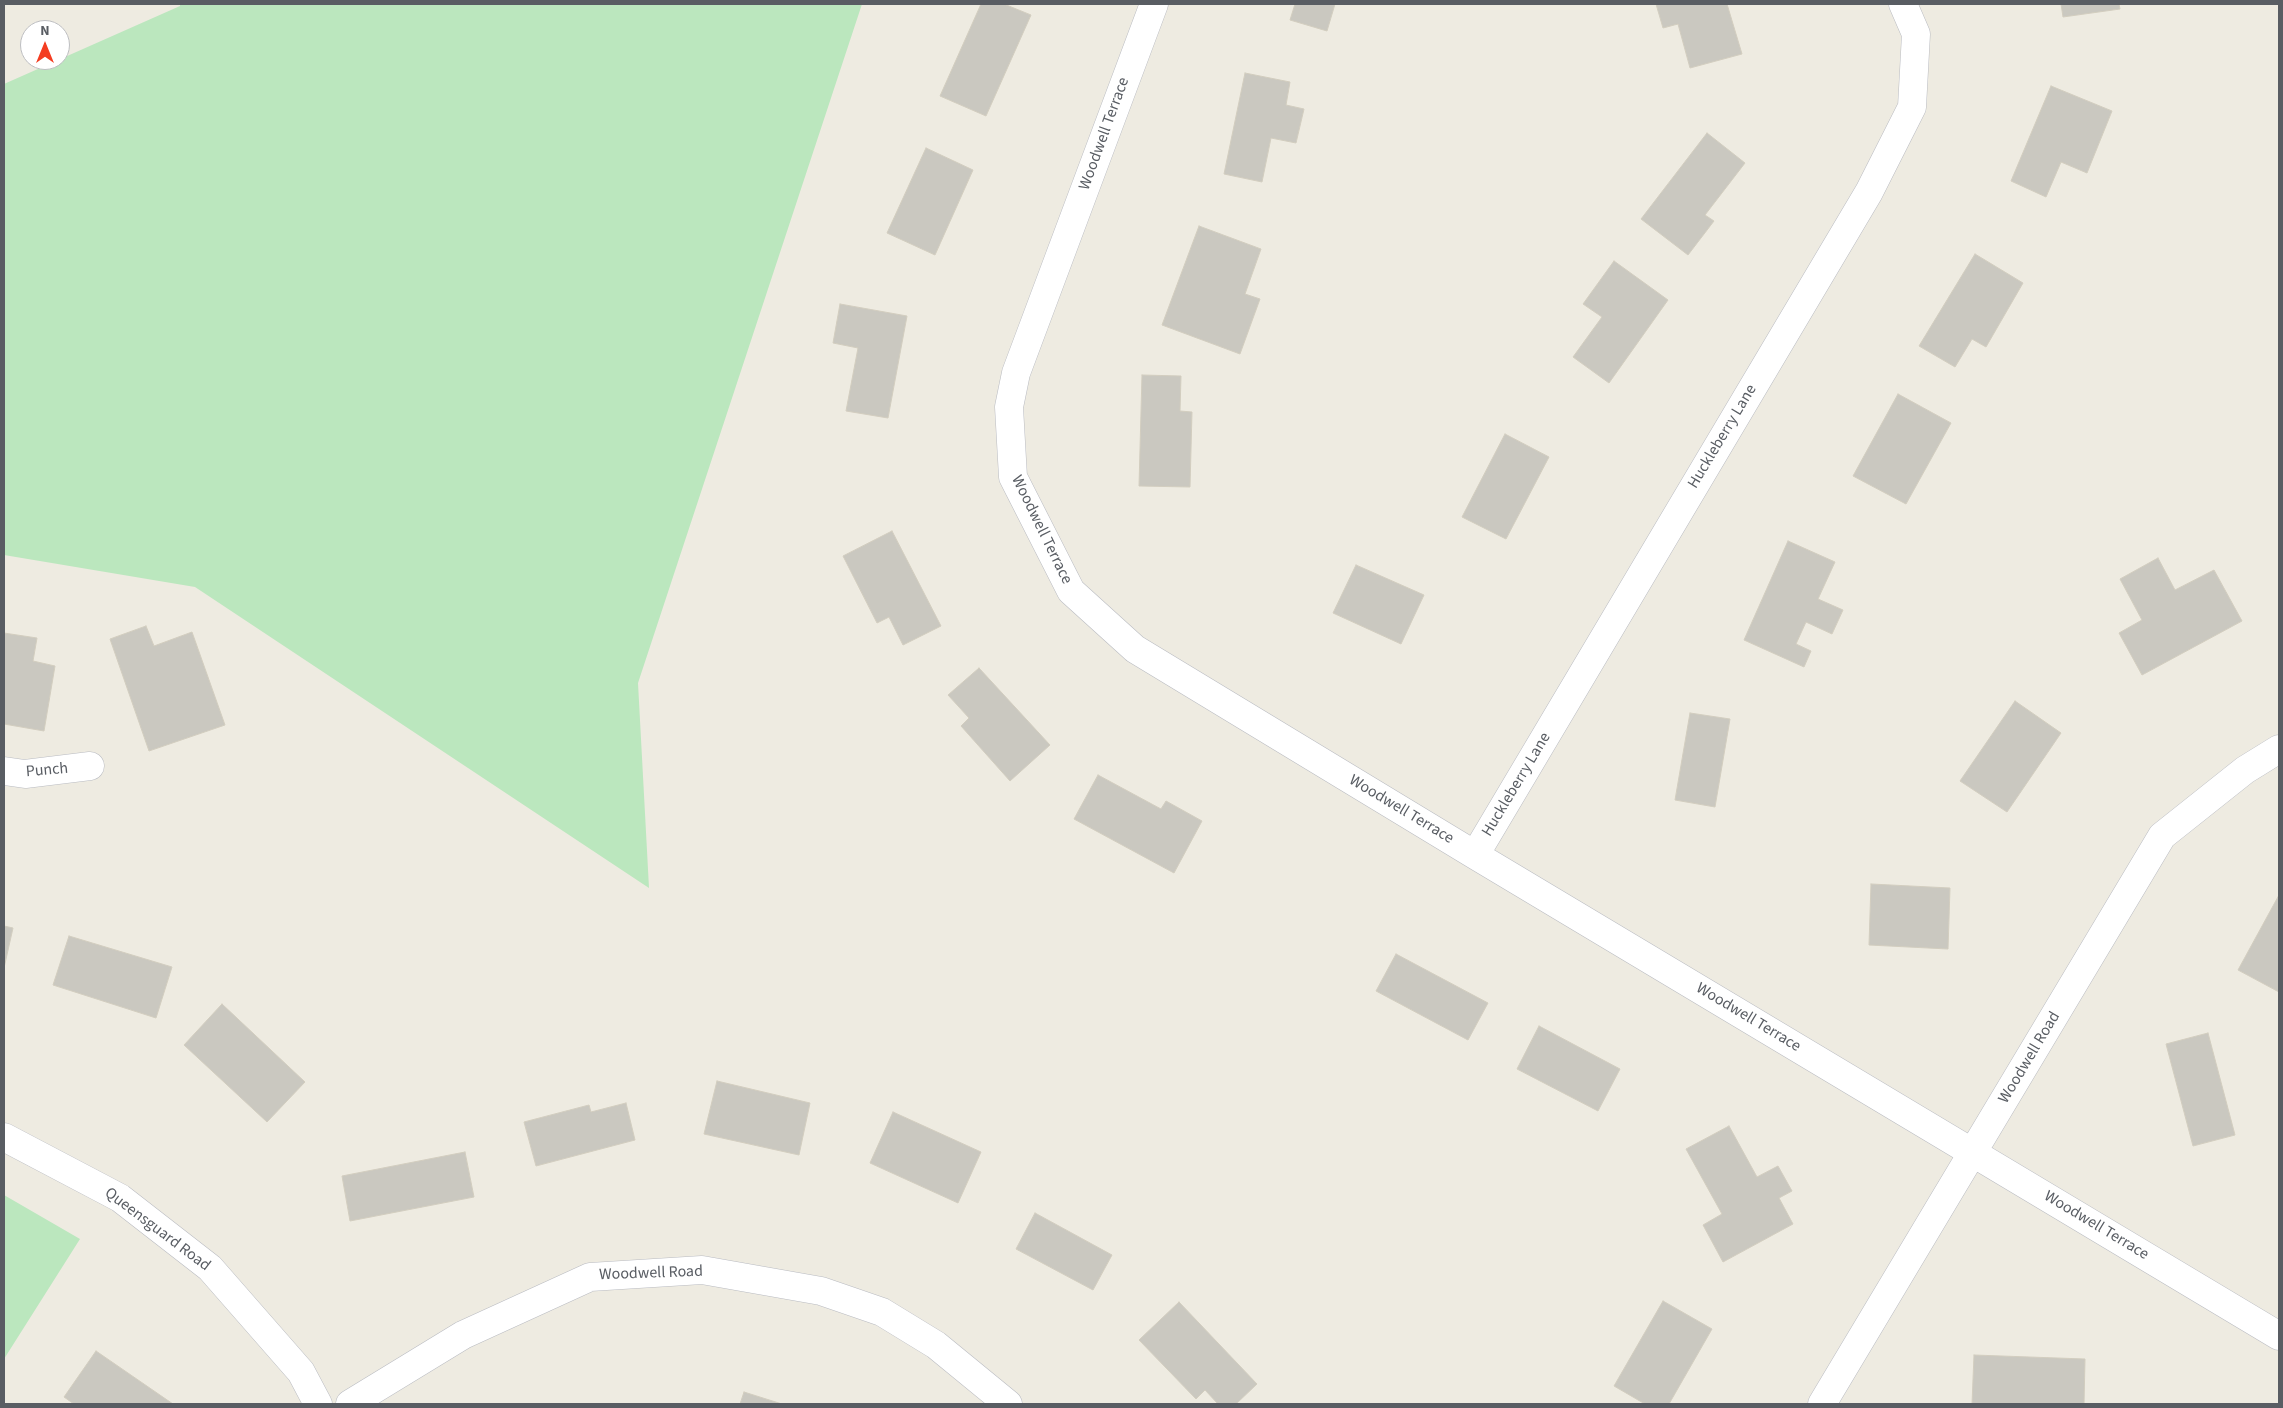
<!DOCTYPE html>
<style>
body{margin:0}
#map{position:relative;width:2283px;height:1408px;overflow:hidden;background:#eeebe1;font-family:"Source Sans 3",sans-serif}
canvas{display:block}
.frame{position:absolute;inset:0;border:5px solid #595d63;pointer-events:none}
.north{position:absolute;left:20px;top:20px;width:50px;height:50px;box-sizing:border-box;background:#fff;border:1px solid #bdbec1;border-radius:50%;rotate:0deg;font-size:14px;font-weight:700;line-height:20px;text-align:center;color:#595d63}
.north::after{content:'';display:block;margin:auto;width:18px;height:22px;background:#f43d21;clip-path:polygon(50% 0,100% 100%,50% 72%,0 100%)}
</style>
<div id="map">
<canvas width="2283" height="1408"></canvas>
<div class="frame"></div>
<div class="north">N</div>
</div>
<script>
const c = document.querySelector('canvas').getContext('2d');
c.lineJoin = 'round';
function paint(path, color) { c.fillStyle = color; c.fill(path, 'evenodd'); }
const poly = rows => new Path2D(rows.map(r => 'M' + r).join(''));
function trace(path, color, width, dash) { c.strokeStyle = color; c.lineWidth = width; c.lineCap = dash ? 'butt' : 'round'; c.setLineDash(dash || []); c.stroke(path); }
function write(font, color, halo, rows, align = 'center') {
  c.font = font + ' "Source Sans 3",sans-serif'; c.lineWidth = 5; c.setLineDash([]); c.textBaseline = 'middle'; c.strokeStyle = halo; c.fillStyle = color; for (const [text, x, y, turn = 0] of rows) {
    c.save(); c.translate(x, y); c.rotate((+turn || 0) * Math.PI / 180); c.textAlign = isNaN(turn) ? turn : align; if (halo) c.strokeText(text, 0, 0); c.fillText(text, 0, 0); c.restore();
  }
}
const green = poly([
 [180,4,862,4,638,683,649,888,195,587,4,555,4,84,180,6],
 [4,1195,80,1239,4,1359,4,1194]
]);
const building = poly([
 [981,4,1004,4,1031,15,986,116,940,96,981,4],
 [1295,4,1335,4,1327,31,1290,20,1295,4],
 [1656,4,1727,4,1742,54,1690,68,1678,24,1663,28,1656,4],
 [2061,4,2119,4,2120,9,2063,17,2061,4],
 [1245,73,1290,82,1286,105,1304,109,1296,143,1271,138,1262,182,1224,174,1245,73],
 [2051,86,2112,111,2087,173,2061,162,2046,197,2011,181,2051,86],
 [1707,133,1745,163,1705,215,1714,221,1688,255,1641,219,1707,133],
 [926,148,973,170,935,255,887,233,926,148],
 [1199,226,1261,249,1245,294,1260,299,1240,354,1162,325,1199,226],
 [1975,254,2023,283,1986,347,1972,339,1955,367,1919,346,1975,254],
 [1614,261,1668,300,1609,383,1573,357,1602,317,1583,304,1614,261],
 [840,304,907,316,888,418,846,411,858,348,833,343,840,304],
 [1142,375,1181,376,1180,411,1192,412,1190,487,1139,486,1142,375],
 [1898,394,1951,423,1906,504,1853,476,1898,394],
 [1505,434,1549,457,1506,539,1462,517,1505,434],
 [892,531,941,626,903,645,889,617,877,623,843,556,892,531],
 [1788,541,1835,562,1818,599,1843,610,1832,634,1806,622,1796,644,1811,651,1804,667,1744,640,1788,541],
 [2158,558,2175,590,2214,570,2242,621,2142,675,2119,633,2142,620,2120,579,2158,558],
 [1356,565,1424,595,1401,644,1333,613,1356,565],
 [146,626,154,646,192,632,225,725,149,751,110,639,146,626],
 [4,633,37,638,33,661,55,666,44,731,4,724,4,633],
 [979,668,1050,745,1010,781,961,726,969,718,948,695,979,668],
 [2015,701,2061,733,2007,812,1960,781,2015,701],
 [1690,713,1730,719,1715,807,1675,800,1690,713],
 [1098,775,1161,809,1166,801,1202,821,1174,873,1074,819,1098,775],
 [1871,884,1950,888,1948,949,1869,945,1871,884],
 [2279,895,2279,992,2238,970,2279,895],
 [4,926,13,928,4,968,4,926],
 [69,936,172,967,156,1018,53,985,69,936],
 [1396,954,1488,1003,1468,1040,1376,991,1396,954],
 [222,1004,305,1082,267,1122,184,1045,222,1004],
 [1539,1026,1620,1069,1598,1111,1517,1069,1539,1026],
 [2208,1033,2235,1135,2193,1146,2166,1044,2208,1033],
 [717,1081,810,1103,799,1155,704,1134,717,1081],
 [626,1103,635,1140,536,1166,524,1122,589,1105,591,1112,626,1103],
 [893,1112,981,1152,958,1203,870,1163,893,1112],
 [1729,1126,1757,1177,1778,1166,1792,1191,1779,1198,1793,1224,1723,1262,1703,1225,1722,1214,1686,1149,1729,1126],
 [465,1152,474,1197,350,1221,342,1176,465,1152],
 [1035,1213,1112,1255,1093,1290,1016,1249,1035,1213],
 [1663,1301,1712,1329,1669,1404,1645,1404,1614,1386,1663,1301],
 [1179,1302,1257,1384,1236,1404,1218,1404,1205,1390,1196,1399,1139,1340,1179,1302],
 [96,1351,173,1404,74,1404,64,1397,96,1351],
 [1974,1355,2085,1359,2084,1404,1972,1404,1974,1355],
 [744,1392,782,1404,740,1404,744,1392]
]);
const minor = poly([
 [1154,4,1016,373,1009,407,1013,477,1071,591,1135,649,1475,855,2279,1336],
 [4,771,25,774,90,766],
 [1475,855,1869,192,1912,107,1916,34,1903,4],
 [4,1137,120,1198,210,1268,301,1372,318,1404],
 [350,1404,463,1335,590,1277,702,1270,821,1291,882,1312,936,1345,1008,1404],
 [1822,1404,2162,836,2245,770,2279,749]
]);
const streetNames = [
 ["Woodwell Terrace",1105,134,-70],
 ["Huckleberry Lane",1723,437,-59],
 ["Woodwell Terrace",1041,530,64],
 ["Punch",47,771,-5],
 ["Huckleberry Lane",1517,785,-59],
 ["Woodwell Terrace",1401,810,31],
 ["Woodwell Terrace",1748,1018,31],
 ["Woodwell Road",2030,1058,-59],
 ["Woodwell Terrace",2096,1226,31],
 ["Queensguard Road",157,1230,37],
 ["Woodwell Road",651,1274,-2]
];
paint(green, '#bbe7be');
paint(building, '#cac8c0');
trace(building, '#d2cdbf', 1);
trace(minor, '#b9bbc1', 29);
trace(minor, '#fff', 28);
write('16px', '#595d63', '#fff', streetNames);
</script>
